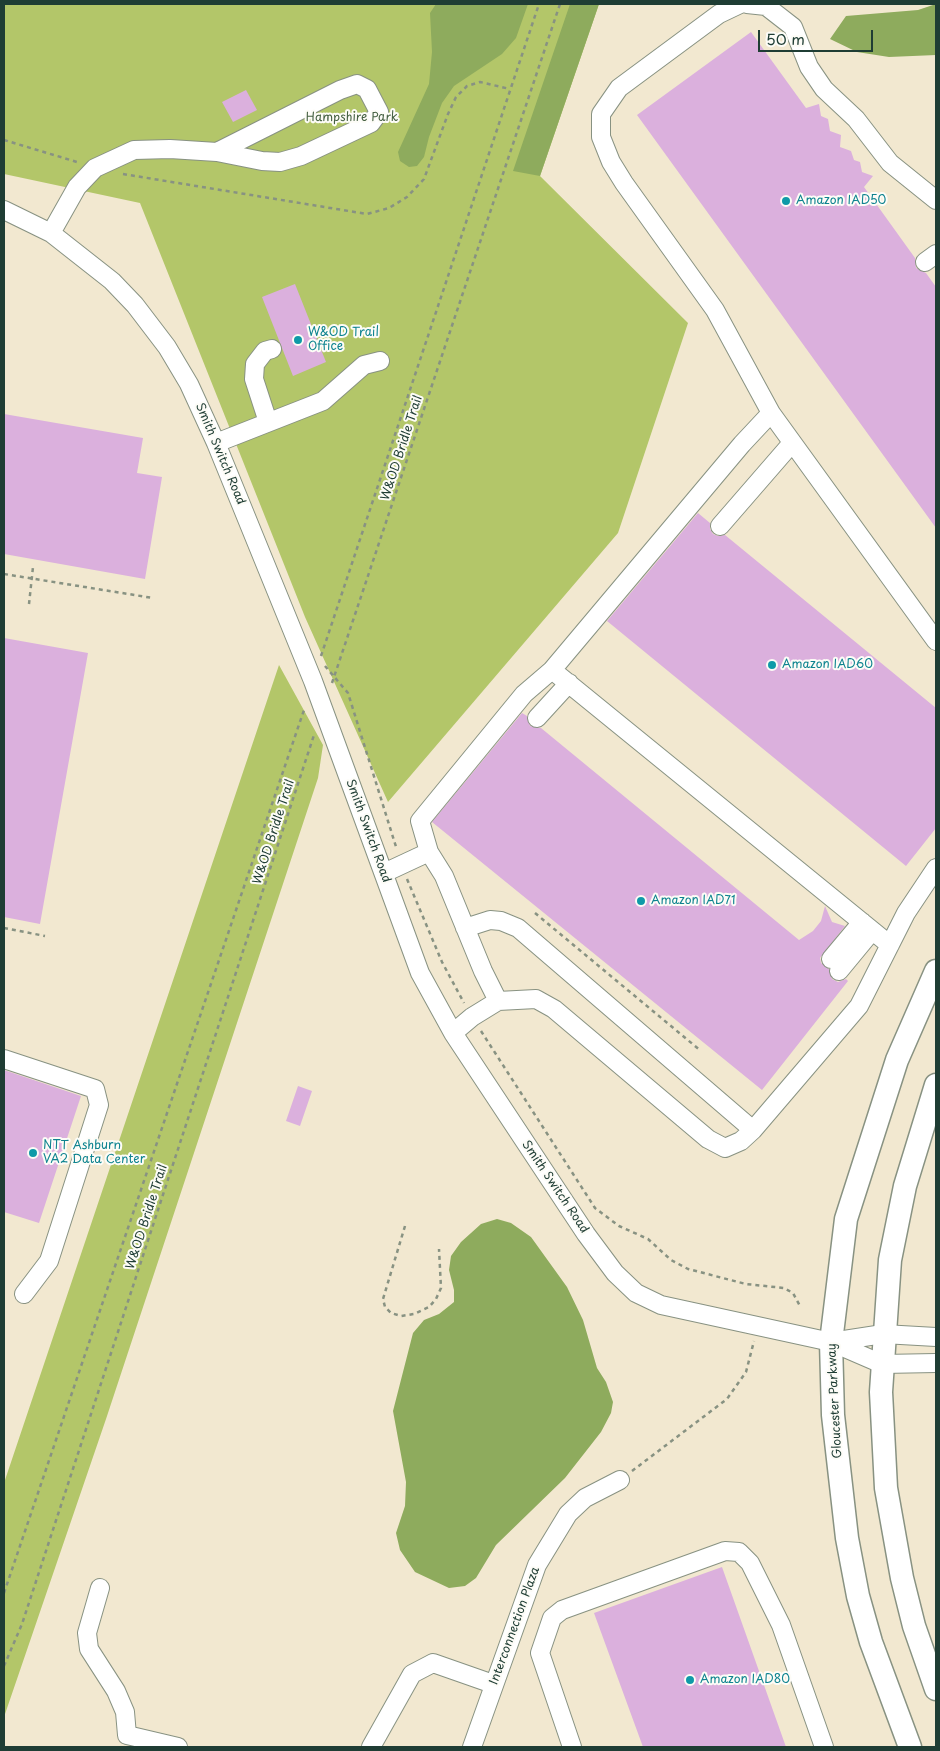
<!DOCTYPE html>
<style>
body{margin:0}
#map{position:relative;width:940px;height:1751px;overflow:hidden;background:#f2e8d0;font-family:"Playpen Sans",sans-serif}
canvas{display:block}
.frame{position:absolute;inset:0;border:5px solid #1f3d34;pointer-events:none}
.scale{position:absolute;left:758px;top:30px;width:115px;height:22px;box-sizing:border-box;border:2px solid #1f3d34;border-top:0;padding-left:6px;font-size:15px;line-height:18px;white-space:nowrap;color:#1f3d34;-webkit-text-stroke:4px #fdfcf7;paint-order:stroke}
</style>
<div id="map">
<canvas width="940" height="1751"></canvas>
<div class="frame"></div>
<div class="scale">50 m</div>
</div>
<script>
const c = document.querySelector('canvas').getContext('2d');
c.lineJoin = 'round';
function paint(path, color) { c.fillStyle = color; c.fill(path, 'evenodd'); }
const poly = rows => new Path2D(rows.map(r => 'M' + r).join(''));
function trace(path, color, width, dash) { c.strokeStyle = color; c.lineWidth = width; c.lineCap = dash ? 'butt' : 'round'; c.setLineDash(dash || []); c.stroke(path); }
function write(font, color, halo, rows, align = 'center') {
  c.font = font + ' "Playpen Sans",sans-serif'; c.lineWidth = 4; c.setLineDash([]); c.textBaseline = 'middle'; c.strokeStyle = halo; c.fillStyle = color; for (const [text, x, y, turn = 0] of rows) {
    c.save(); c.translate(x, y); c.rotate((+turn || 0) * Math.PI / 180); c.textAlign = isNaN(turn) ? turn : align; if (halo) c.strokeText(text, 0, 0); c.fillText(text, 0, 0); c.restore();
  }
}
const green = poly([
 [4,4,599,4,540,176,688,323,618,533,388,802,305,617,140,203,4,174],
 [279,665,323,745,318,778,106,1419,4,1717,4,1483]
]);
const forest = poly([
 [436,4,528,4,516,38,502,54,454,86,442,103,429,137,424,157,417,166,409,167,400,161,398,152,429,84,432,52,430,13],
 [570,4,599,4,540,176,513,171],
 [936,4,936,55,889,57,857,52,830,39,846,16,918,10],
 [497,1219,511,1223,531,1237,567,1287,583,1320,597,1368,606,1382,613,1402,611,1413,601,1432,565,1478,496,1545,476,1578,465,1586,449,1588,415,1572,400,1550,396,1533,405,1506,406,1482,393,1411,413,1333,424,1320,439,1314,454,1302,454,1290,449,1270,451,1256,461,1242,481,1224]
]);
const building = poly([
 [751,32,806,108,819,104,821,116,828,119,830,131,841,135,840,147,851,151,854,160,860,162,862,172,873,176,864,187,915,258,916,268,926,273,936,287,936,528,637,115],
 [246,90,257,110,233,122,222,102],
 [295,284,326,362,293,376,262,297],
 [4,414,143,438,137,473,162,477,145,579,4,554],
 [698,513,710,523,710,529,713,534,718,536,725,535,936,708,936,828,906,866,607,621],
 [4,638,88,653,40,924,4,917],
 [522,713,527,716,530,726,541,728,799,940,813,931,821,921,825,906,832,922,845,926,820,958,821,963,829,969,832,979,838,982,846,979,848,981,762,1090,432,822],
 [4,1070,81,1096,39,1223,4,1212],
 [298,1086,312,1091,300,1126,286,1121],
 [722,1567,786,1747,643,1747,594,1613]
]);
const path = poly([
 [4,140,77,162],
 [123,174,367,214,389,208,407,197,424,179,448,114,456,97,467,86,480,82,510,89],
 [4,574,153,598],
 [29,604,33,567],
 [321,656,539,4],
 [325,666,348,693,397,850],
 [332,683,560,4],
 [407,879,442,962,464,1003],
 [535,913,701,1051],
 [4,928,45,936],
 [481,1031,595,1208,619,1226,648,1239,671,1260,688,1269,746,1284,784,1288,793,1293,800,1306],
 [405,1226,383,1299,385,1307,391,1313,401,1316,414,1314,429,1307,436,1299,441,1288,439,1249],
 [632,1471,727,1399,746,1372,754,1341],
 [4,1593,305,707],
 [4,1666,22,1624,314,735]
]);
const minor = poly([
 [747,4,766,6,793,27,809,67,824,89,856,119,890,163,936,200],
 [4,210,51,233,112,281,135,305,167,347,189,384,216,443,313,681,420,973,453,1033,586,1234,615,1273,636,1293,661,1305,831,1342,882,1364,936,1363],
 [51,233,77,187,95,168,134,150,170,149,217,152,340,90,357,84,367,89,379,112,371,123,301,156,280,162,262,161,217,152],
 [925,262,936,254],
 [771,413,936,641],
 [268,422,254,379,255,364,265,351,272,349],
 [216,443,323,401,364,365,380,361],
 [720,526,792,443],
 [552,670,890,945],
 [537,718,569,683],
 [429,852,444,876,483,971,498,1001],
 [384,873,429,852,420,821,524,694,552,670,742,444,771,413,715,310,624,183,611,162,601,137,601,114,619,88,719,14,740,4],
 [465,928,490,920,501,921,518,928,753,1130],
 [831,959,862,922],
 [839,971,872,931],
 [453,1033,472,1017,498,1001,536,999,554,1009,708,1139,725,1148,741,1141,753,1130,859,1006,906,913,936,868],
 [4,1059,95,1089,99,1105,49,1261,24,1294],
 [831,1342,883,1334,936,1337],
 [100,1588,87,1633,89,1649,116,1691,125,1712,127,1735,178,1747],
 [371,1747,412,1674,433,1663,493,1684],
 [472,1747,537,1565,568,1514,585,1498,620,1480],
 [572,1747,540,1653,552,1618,562,1610,725,1551,739,1552,750,1563,781,1625,824,1747]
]);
const major = poly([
 [936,1085,905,1186,890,1260,881,1392,886,1488,902,1578,914,1626,936,1689],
 [910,1747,871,1642,858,1596,847,1538,833,1415,831,1342,846,1219,897,1060,936,971]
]);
const markers = [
 [786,201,5,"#0f9aa8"],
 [298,340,5,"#0f9aa8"],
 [772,665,5,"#0f9aa8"],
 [641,901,5,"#0f9aa8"],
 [33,1153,5,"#0f9aa8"],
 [690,1680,5,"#0f9aa8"]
];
const parkNames = [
 ["Hampshire Park",352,118]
];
const cultureNames = [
 ["Amazon IAD50",796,201],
 ["W&OD Trail",308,333],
 ["Office",308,347],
 ["Amazon IAD60",782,665],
 ["Amazon IAD71",651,901],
 ["NTT Ashburn",43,1146],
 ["VA2 Data Center",43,1160],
 ["Amazon IAD80",700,1680]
];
const streetNames = [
 ["W&OD Bridle Trail",402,448,-72],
 ["Smith Switch Road",220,454,67],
 ["Smith Switch Road",368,831,70],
 ["W&OD Bridle Trail",274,832,-72],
 ["Smith Switch Road",555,1187,56],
 ["W&OD Bridle Trail",147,1217,-72],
 ["Gloucester Parkway",835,1401,-93],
 ["Interconnection Plaza",515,1626,-70]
];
paint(green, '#b3c669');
paint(forest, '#8eab5d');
paint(building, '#dbb0dd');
trace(minor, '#889282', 20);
trace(major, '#889282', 25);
trace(path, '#889282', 2.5, [4, 4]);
trace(minor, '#fff', 18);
trace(major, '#fff', 22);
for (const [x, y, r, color] of markers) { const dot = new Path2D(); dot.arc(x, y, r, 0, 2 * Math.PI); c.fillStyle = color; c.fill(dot); trace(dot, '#fdfcf7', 2); }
write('12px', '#445f41', '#fdfcf7', parkNames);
write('12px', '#0d838f', '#fdfcf7', cultureNames, 'left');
write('12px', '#1f3d34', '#fdfcf7', streetNames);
</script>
